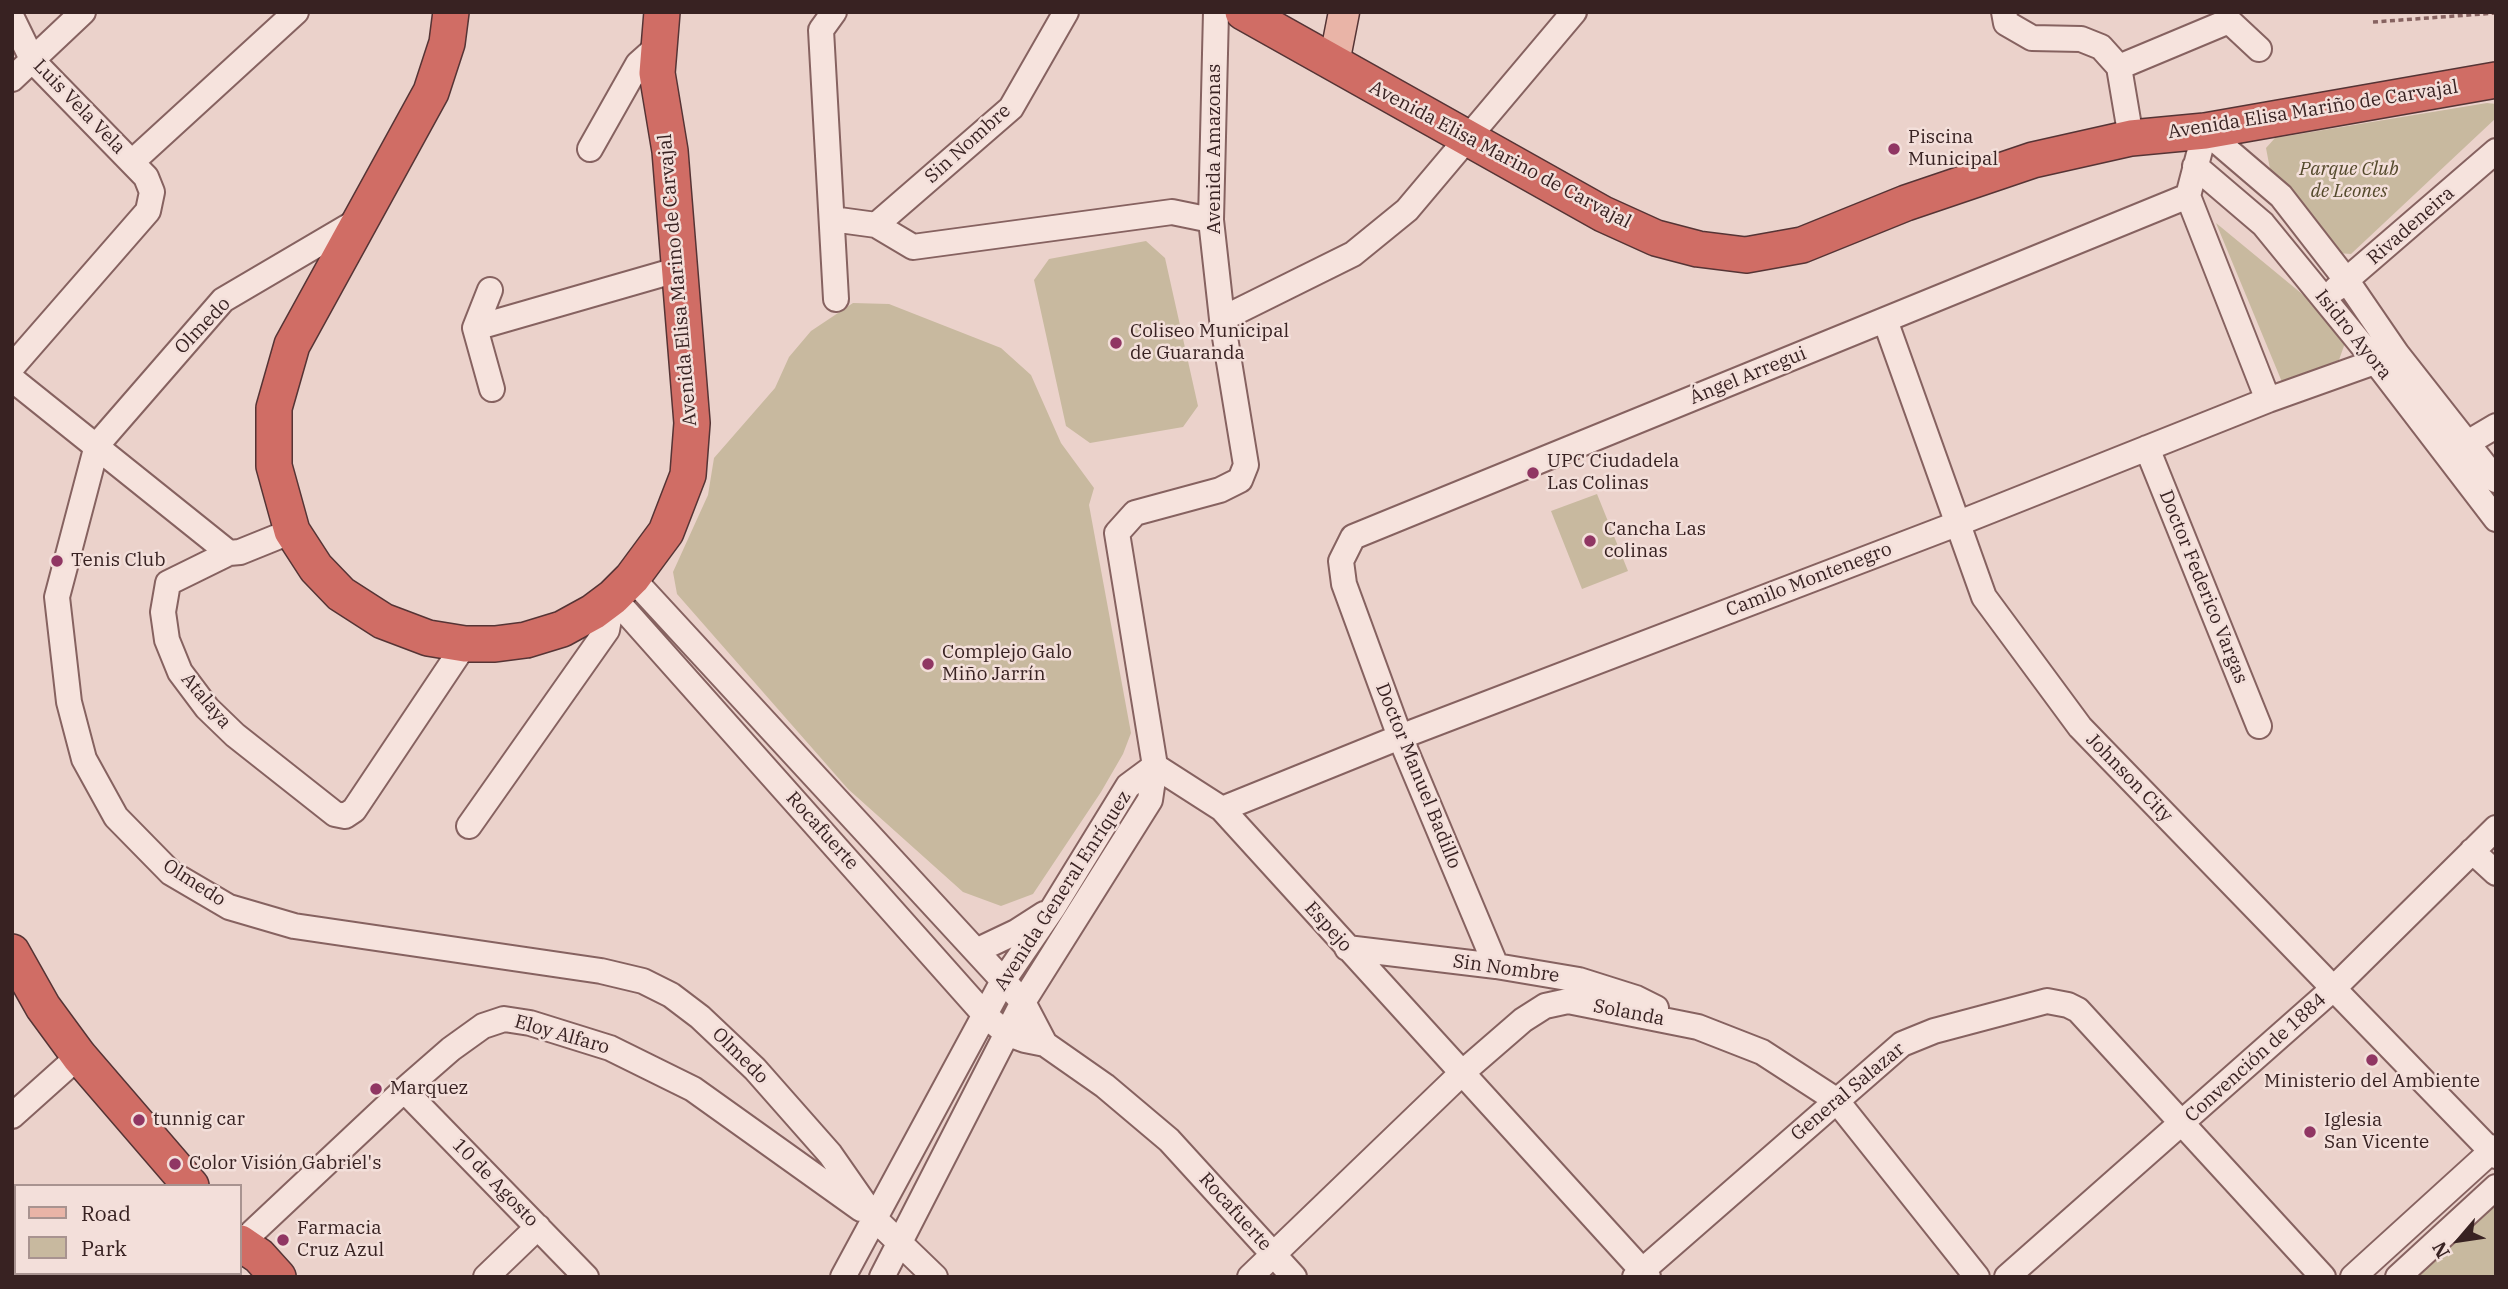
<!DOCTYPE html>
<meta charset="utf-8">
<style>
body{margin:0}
#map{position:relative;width:2508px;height:1289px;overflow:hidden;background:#ebd2cb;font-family:"IBM Plex Serif",serif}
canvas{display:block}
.frame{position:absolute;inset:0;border:14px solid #382222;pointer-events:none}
.legend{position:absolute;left:14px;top:1184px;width:228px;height:91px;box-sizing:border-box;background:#f3dfda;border:2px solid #a89390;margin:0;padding:9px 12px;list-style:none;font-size:21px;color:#382222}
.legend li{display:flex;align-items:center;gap:14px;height:35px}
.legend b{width:35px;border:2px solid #a89390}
.north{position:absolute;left:2424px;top:1205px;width:70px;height:70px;-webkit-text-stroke:5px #f3dfda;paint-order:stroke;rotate:241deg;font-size:19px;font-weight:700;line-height:28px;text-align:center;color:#382222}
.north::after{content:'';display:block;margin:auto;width:24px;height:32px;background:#382222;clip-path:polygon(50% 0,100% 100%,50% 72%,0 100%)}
</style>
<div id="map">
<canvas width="2508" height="1289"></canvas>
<div class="frame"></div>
<ul class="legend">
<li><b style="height:9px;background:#e9b4a7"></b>Road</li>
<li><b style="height:19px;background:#c8b99f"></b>Park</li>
</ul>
<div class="north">N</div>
</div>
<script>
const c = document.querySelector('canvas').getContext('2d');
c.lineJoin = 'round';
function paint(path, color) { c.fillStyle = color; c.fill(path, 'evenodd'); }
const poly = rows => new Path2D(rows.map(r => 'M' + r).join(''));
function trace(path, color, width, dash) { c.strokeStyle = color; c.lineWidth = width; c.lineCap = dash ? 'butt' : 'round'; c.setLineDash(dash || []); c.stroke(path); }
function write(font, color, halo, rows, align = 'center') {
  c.font = font + ' "IBM Plex Serif",serif'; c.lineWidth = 5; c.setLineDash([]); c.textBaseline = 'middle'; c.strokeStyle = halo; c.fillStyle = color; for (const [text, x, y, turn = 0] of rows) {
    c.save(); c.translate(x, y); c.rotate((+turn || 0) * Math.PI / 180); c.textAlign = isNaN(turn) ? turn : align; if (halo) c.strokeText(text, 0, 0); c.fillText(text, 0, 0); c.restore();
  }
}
const green = poly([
 [2487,103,2496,104,2496,118,2351,254,2337,253,2270,169,2266,148,2275,138],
 [2216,223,2307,298,2345,343,2339,360,2282,382],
 [1146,241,1165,258,1198,406,1183,427,1090,443,1066,426,1034,280,1049,259],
 [853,303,889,304,1001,348,1031,375,1061,443,1094,488,1089,505,1131,733,1123,754,1101,792,1033,894,1001,906,963,892,848,789,677,594,673,572,708,495,714,458,775,388,789,357,811,331],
 [1597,494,1628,571,1582,589,1551,511],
 [2496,1202,2496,1277,2415,1277]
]);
const path = poly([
 [2373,22,2496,13]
]);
const minor = poly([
 [834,12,821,30,836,299],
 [2004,12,2006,23,2032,38,2081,39,2101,47,2119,67,2131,138],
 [12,18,33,61,146,177,152,192,148,211,12,367],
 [2119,67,2229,21,2259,49],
 [12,79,83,12],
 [590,149,638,64,657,47],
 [132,162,296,12],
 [2195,166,2263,224,2375,361,2496,519],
 [832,219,876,225,1011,108,1066,12],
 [359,220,223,300,97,445,57,597,69,702,84,759,116,817,171,873,229,907,294,926,601,971,643,981,671,995,700,1017,755,1069,830,1154,876,1220,935,1277],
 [876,225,913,247,1172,212,1211,220],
 [2336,289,2496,151],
 [490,290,475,328,492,389],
 [1222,319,1353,254,1407,210,1574,12],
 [1885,320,1984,597,2080,727,2496,1156],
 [475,328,680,269],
 [12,379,229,553],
 [2268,400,2188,196,2205,131,2281,196,2347,281,2397,354,2496,480],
 [2147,448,2259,726],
 [2452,452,2496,426],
 [292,531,240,552,229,553,168,583,163,612,167,640,180,672,207,708,235,735,335,814,345,816,354,810,465,644],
 [613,597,985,1015,1006,1033,1025,1040,1045,1044,1023,1002,632,578],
 [1155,766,1222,809,1648,1277],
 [1222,809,1400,737,1959,523,2268,400,2397,354],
 [469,826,607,630,613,597],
 [2472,851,2496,873],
 [1347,948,1496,966,1579,980,1636,998,1656,1008],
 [976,951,1016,932,1044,914],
 [1496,966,1400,737,1344,584,1341,561,1353,537,2188,196],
 [1045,1044,1105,1086,1169,1140,1294,1277],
 [404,1090,586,1277],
 [12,1116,79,1056],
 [240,1244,404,1090,451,1049,483,1026,504,1019,530,1023,610,1048,693,1089,861,1209],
 [200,1277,204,1273],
 [486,1277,538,1227],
 [843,1277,1003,981,1053,908,1128,786,1155,766],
 [882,1277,1023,1002,1150,800,1155,766,1117,533,1135,513,1220,490,1240,480,1246,465,1222,319,1211,220,1216,12],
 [1250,1277,1463,1072,1523,1020,1545,1006,1568,1001,1698,1027,1762,1052,1836,1100,1977,1277],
 [1635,1277,1902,1044,1934,1031,2047,1001,2068,1005,2078,1010,2323,1277],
 [2007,1277,2334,988,2496,828],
 [2353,1277,2496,1147],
 [2398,1277,2496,1187]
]);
const major = poly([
 [1334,63,1344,12]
]);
const highway = poly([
 [451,12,447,43,431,92,292,345,274,408,274,466,292,531,316,568,341,594,383,621,428,638,465,644,495,644,526,640,562,629,593,612,613,597,632,578,666,532,688,475,692,423,670,151,657,73,662,12],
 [1243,12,1603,214,1656,238,1698,249,1746,255,1802,245,1906,203,2033,160,2131,138,2205,131,2496,80],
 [12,952,43,1007,79,1056,191,1186],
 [240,1243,259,1256,278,1277]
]);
const markers = [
 [1894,149,7,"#903663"],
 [1116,343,7,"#903663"],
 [1533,473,7,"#903663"],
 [1590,541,7,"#903663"],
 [57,561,7,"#903663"],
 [928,664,7,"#903663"],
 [2372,1060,7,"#903663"],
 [376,1089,7,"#903663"],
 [139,1120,7,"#903663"],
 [2310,1132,7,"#903663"],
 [175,1164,7,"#903663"],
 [283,1240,7,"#903663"]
];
const streetNames = [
 ["Luis Vela Vela",79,107,46],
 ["Avenida Elisa Mariño de Carvajal",2313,110,-9],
 ["Sin Nombre",968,144,-42],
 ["Avenida Amazonas",1215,149,-90],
 ["Avenida Elisa Marino de Carvajal",1500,155,28],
 ["Rivadeneira",2411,226,-41],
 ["Avenida Elisa Marino de Carvajal",678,280,-95],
 ["Olmedo",203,326,-46],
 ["Isidro Ayora",2353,335,51],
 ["Ángel Arregui",1748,376,-22],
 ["Camilo Montenegro",1809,580,-21],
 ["Doctor Federico Vargas",2203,587,68],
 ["Atalaya",206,701,50],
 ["Doctor Manuel Badillo",1418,776,68],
 ["Johnson City",2129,778,46],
 ["Rocafuerte",822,831,48],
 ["Olmedo",194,883,33],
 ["Avenida General Enríquez",1063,891,-57],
 ["Espejo",1328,927,48],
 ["Sin Nombre",1506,969,8],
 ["Solanda",1629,1013,11],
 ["Eloy Alfaro",562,1035,16],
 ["Olmedo",740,1056,45],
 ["Convención de 1884",2256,1058,-42],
 ["General Salazar",1848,1092,-40],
 ["10 de Agosto",495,1183,46],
 ["Rocafuerte",1235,1212,48]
];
const poiNames = [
 ["Piscina",1908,138],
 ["Municipal",1908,160],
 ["Coliseo Municipal",1130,332],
 ["de Guaranda",1130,354],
 ["UPC Ciudadela",1547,462],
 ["Las Colinas",1547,484],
 ["Cancha Las",1604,530],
 ["colinas",1604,552],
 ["Tenis Club",71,561],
 ["Complejo Galo",942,653],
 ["Miño Jarrín",942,675],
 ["Ministerio del Ambiente",2372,1082,"center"],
 ["Marquez",390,1089],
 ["tunnig car",153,1120],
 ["Iglesia",2324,1121],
 ["San Vicente",2324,1143],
 ["Color Visión Gabriel's",189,1164],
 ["Farmacia",297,1229],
 ["Cruz Azul",297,1251]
];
const parkNames = [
 ["Parque Club",2349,170],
 ["de Leones",2349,192]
];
paint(green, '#c8b99f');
trace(minor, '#866260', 28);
trace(major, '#553435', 33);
trace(highway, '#553435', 38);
trace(path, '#866260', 3.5, [5, 3.5]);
trace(minor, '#f6e3dd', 24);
trace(major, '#e9b4a7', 30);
trace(highway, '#d06d65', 35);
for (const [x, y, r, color] of markers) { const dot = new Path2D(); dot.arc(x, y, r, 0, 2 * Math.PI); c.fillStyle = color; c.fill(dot); trace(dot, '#f3dfda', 2.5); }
write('19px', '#382222', '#f3dfda', streetNames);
write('19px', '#382222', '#f3dfda', poiNames, 'left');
write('italic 19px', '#53492b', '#f3dfda', parkNames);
</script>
